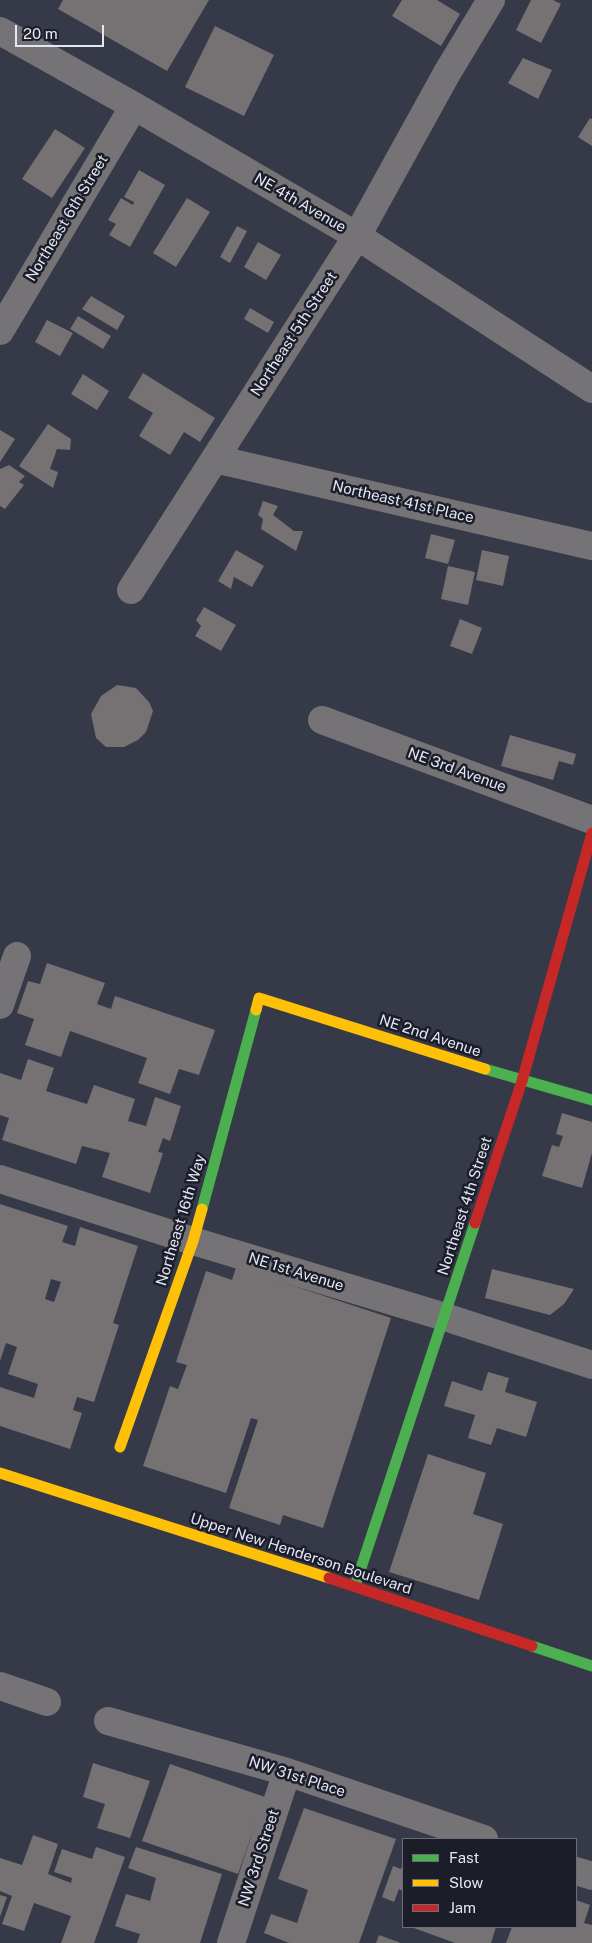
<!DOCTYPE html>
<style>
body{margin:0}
#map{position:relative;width:592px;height:1943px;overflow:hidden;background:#363947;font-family:"Public Sans",sans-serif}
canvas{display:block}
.legend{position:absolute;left:402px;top:1838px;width:175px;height:90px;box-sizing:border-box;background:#1b1d28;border:1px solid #6b6d7a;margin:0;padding:6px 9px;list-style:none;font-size:15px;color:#e2e6f5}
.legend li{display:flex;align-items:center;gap:10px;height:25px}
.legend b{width:25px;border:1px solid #6b6d7a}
.scale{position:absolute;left:15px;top:25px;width:89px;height:22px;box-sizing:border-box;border:2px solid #e2e6f5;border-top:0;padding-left:6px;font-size:15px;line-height:18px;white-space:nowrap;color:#e2e6f5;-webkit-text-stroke:4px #1b1d28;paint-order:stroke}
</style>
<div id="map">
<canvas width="592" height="1943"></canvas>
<ul class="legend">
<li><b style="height:6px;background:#4caf50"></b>Fast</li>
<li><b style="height:6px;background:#ffc107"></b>Slow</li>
<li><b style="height:6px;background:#c62828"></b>Jam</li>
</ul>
<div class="scale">20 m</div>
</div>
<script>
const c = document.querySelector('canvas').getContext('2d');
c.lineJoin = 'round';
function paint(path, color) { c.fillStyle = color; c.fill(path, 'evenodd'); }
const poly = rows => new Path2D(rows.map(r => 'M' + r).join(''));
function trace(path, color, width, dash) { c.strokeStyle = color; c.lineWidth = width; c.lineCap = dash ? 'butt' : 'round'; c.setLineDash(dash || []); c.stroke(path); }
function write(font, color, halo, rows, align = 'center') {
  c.font = font + ' "Public Sans",sans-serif'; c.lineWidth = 5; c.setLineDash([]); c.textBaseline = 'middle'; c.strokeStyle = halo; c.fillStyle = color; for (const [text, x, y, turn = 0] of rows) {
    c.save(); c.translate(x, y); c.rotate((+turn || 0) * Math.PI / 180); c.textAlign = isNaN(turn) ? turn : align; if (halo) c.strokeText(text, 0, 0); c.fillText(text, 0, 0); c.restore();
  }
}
const building = poly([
 [63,0,209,0,167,71,58,9],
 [402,0,437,0,460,14,441,46,392,16],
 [531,0,553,0,561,4,541,43,516,30],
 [215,26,274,55,244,116,185,87],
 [523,58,552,70,538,99,508,83],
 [590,118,592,119,592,146,578,137],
 [55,129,85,148,52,198,22,179],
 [139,170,165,185,130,247,109,235,116,224,108,220,121,198,133,205,134,202,124,197],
 [187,198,210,212,176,267,153,253],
 [237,226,247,231,230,263,220,257],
 [258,242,281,255,266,280,244,267],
 [91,296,125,316,117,330,82,309],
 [250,308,274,322,268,333,244,319],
 [78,316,111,336,103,349,70,329],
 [47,320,73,333,60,356,35,342],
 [143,373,215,418,200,442,184,432,170,455,139,436,153,413,128,398],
 [83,374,109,391,97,410,71,394],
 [48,424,71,439,70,450,57,449,50,469,58,472,53,488,19,466],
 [0,430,15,439,0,462],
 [9,465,25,476,19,482,24,485,5,509,0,506,0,469],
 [263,501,278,506,273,515,294,531,303,531,296,551,261,529,263,519,258,515],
 [431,534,455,540,448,564,425,558],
 [236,550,264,566,252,587,234,577,231,589,218,581],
 [482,550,509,556,503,586,476,580],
 [448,566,475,572,468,605,441,599],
 [204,607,236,625,221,651,195,636,201,626,196,620],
 [460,619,482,628,472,654,450,646],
 [117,685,136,688,149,702,153,711,146,732,138,740,124,747,106,747,96,738,91,714,101,696],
 [510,735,576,754,573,765,559,761,553,780,501,766],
 [47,963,105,983,97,1004,111,1009,115,996,215,1030,199,1075,179,1069,170,1094,138,1083,147,1058,70,1031,61,1057,25,1045,34,1019,17,1013,28,981,40,984],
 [28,1059,54,1068,46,1091,87,1104,94,1085,135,1099,128,1121,146,1126,155,1097,181,1106,170,1141,163,1138,158,1152,163,1153,150,1193,102,1177,110,1153,82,1146,76,1164,2,1140,9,1118,0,1115,0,1073,21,1080],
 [562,1113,592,1122,592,1153,582,1188,542,1176,552,1145,559,1147,563,1136,556,1134],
 [0,1204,68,1226,62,1242,75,1246,80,1227,138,1246,113,1323,119,1325,94,1402,77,1397,73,1410,82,1413,70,1449,0,1426,0,1387,34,1398,38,1384,8,1374,17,1347,6,1343,0,1361],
 [51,1279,61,1282,54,1302,45,1299],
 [236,1267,391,1318,323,1528,283,1515,280,1525,229,1508,258,1420,251,1418,226,1493,143,1466,170,1386,178,1389,187,1365,176,1362,206,1271,232,1280],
 [492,1269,574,1289,564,1304,550,1315,485,1298],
 [488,1372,509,1378,505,1392,537,1402,526,1437,497,1428,491,1445,468,1438,475,1415,444,1406,452,1381,482,1391],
 [428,1454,486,1473,473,1514,503,1524,479,1600,389,1572],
 [93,1763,150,1781,130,1838,97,1828,105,1804,83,1797],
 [170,1764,265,1797,238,1874,142,1841],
 [304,1808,396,1839,359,1943,289,1943,264,1933,271,1914,297,1923,308,1890,278,1879],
 [33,1835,58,1844,48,1874,71,1883,72,1878,54,1872,62,1849,92,1859,96,1847,125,1857,94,1943,61,1943,71,1916,34,1903,24,1931,2,1924,12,1896,0,1891,0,1858,22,1865],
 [136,1847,222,1874,200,1943,137,1943,140,1934,115,1926,126,1894,150,1901,156,1878,128,1868],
 [403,1863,403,1891,399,1889,394,1902,382,1897,393,1866,401,1869],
 [0,1895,7,1897,0,1917],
 [576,1900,590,1905,584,1923,592,1925,592,1943,506,1943,512,1927,576,1927],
 [411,1927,496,1927,491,1943,455,1943],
 [379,1935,401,1943,376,1943]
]);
const street = poly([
 [0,31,134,106,357,236,592,389],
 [0,331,134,106],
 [215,459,592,546],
 [131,590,357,236,447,73,491,0],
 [322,720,592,820],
 [0,1005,17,956],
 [0,1179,193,1241,445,1317,592,1365],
 [0,1686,47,1702],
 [108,1721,287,1772,484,1839],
 [576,1871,592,1876],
 [231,1943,287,1772]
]);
const fast = poly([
 [485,1069,592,1100],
 [202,1209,256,1010],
 [355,1586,475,1223],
 [532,1646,592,1666]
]);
const slow = poly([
 [256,1010,259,998,485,1069],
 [120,1447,193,1241,202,1209],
 [0,1473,329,1578]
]);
const jam = poly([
 [475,1223,522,1081,592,833],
 [329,1578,532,1646]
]);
const streetNames = [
 ["NE 4th Avenue",300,203,30],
 ["Northeast 6th Street",67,218,-59],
 ["Northeast 5th Street",294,334,-57],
 ["Northeast 41st Place",403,502,13],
 ["NE 3rd Avenue",457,770,20],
 ["NE 2nd Avenue",430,1036,18],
 ["Northeast 4th Street",465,1206,-72],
 ["Northeast 16th Way",181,1220,-73],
 ["NE 1st Avenue",296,1272,17],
 ["Upper New Henderson Boulevard",301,1554,18],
 ["NW 31st Place",297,1777,18],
 ["NW 3rd Street",259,1858,-72]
];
paint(building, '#767173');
trace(street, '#767377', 28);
trace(fast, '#4caf50', 11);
trace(slow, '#ffc107', 11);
trace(jam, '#c62828', 11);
write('15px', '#e2e6f5', '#1b1d28', streetNames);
</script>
